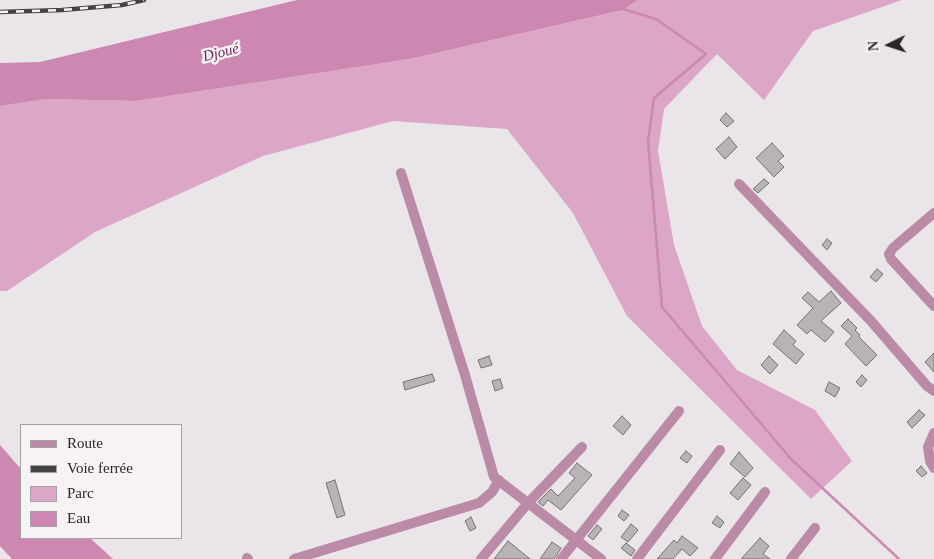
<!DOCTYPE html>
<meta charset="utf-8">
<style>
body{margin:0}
#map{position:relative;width:934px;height:559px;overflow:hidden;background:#eae5e8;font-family:Georgia,serif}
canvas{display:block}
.legend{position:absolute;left:20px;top:424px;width:162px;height:115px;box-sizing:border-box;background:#f7f3f5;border:1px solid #a4a1a2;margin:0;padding:6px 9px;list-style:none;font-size:15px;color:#272526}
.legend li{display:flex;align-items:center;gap:10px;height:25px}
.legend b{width:25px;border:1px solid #a4a1a2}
.north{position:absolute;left:864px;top:20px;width:50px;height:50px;-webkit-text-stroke:4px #f7f3f5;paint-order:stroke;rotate:266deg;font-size:14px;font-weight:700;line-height:20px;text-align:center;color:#272526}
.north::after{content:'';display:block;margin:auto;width:18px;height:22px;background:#272526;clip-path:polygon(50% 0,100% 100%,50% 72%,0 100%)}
</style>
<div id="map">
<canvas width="934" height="559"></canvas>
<ul class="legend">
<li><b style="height:6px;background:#bb8aa7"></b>Route</li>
<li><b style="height:6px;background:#454243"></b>Voie ferrée</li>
<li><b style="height:14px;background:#dca7c6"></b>Parc</li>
<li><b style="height:14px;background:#cc88b1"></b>Eau</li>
</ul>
<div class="north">N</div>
</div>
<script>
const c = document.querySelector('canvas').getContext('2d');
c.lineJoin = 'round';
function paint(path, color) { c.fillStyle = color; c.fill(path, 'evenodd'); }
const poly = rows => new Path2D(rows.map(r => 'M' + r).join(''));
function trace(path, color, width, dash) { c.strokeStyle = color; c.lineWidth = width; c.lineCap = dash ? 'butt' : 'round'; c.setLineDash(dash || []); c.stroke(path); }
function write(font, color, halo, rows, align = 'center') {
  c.font = font + ' Georgia,serif'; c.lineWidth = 5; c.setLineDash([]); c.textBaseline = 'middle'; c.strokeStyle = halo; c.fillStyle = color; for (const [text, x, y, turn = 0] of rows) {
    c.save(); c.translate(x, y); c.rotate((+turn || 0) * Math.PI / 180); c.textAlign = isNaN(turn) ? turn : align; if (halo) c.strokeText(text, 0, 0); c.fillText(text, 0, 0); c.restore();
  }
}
const green = poly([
 [638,0,902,0,813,31,764,100,717,54,664,109,658,151,674,245,702,326,737,370,815,410,852,461,811,499,627,316,573,213,507,129,393,121,263,156,95,232,7,291,0,291,0,106,46,99,136,101,410,59,623,10]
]);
const water = poly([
 [297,0,638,0,623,10,410,59,136,101,46,99,0,106,0,63,40,62],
 [0,445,21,469,21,538,90,538,113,559,12,559,0,546]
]);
const stream = poly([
 [623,9,656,19,706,54,654,98,648,141,662,307,791,459,899,559]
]);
const building = poly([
 [726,113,734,121,727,127,720,120,726,113],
 [729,137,737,147,725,159,716,149,729,137],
 [772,143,784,156,778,161,784,167,774,177,756,158,772,143],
 [764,179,769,183,758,193,753,189,764,179],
 [827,239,832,243,827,250,822,245,827,239],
 [877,269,883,274,876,282,870,277,877,269],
 [831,291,841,303,821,321,834,332,825,342,811,330,807,334,797,325,813,308,802,298,808,292,819,302,831,291],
 [848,319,857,328,855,330,860,335,859,337,877,355,866,366,845,344,852,336,841,326,848,319],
 [784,330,796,341,793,345,804,354,796,364,773,344,784,330],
 [934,353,934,372,925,362,934,353],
 [489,356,492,365,481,368,478,360,489,356],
 [769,356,778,365,770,374,761,365,769,356],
 [432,374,435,381,405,390,403,382,432,374],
 [862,375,867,380,861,387,856,382,862,375],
 [500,379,503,388,495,391,492,381,500,379],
 [829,382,840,388,835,397,825,391,829,382],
 [919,410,925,415,912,428,907,422,919,410],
 [622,416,631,425,623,435,613,426,622,416],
 [686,451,692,456,687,463,680,458,686,451],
 [739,452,753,468,745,477,730,464,739,452],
 [577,463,592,475,561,510,548,500,543,506,538,502,551,489,558,496,575,478,569,473,577,463],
 [921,466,927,473,922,477,916,471,921,466],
 [743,478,751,485,738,500,730,493,743,478],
 [335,480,345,515,337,518,326,483,335,480],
 [622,510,629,515,624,521,618,516,622,510],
 [717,516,724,522,720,528,712,523,717,516],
 [471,517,476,528,470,531,465,521,471,517],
 [631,524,638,530,628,542,621,537,631,524],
 [597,525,602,529,593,540,588,536,597,525],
 [682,536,698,548,690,556,682,549,673,559,657,559,674,540,677,543,682,536],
 [760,538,769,546,763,554,770,559,741,559,760,538],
 [508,541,530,559,494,559,508,541],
 [552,542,561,548,554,559,540,559,552,542],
 [626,543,635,550,631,556,621,548,626,543]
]);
const street = poly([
 [401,173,465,375,494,477,601,559],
 [739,184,871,321,927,386,934,391],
 [934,213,893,248,889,254,891,259,934,306],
 [934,433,928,447,930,461,934,468],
 [247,558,248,559],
 [294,559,479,503,492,492,499,480],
 [481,559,528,503,582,447],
 [561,559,679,411],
 [637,559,720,450],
 [715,559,765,492],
 [791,559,815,528]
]);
const rail = poly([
 [0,12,62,10,122,5,144,0]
]);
const waterNames = [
 ["Djoué",221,53,-14]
];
paint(green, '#dca7c6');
paint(water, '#cc88b1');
trace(stream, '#cc88b1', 2.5);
paint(building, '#b8b4b6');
trace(building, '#767274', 1);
trace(street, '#bb8aa7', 10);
trace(rail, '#454243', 4.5);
trace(rail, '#f7f3f5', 2.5, [8]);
write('italic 15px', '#74245a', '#f7f3f5', waterNames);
</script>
